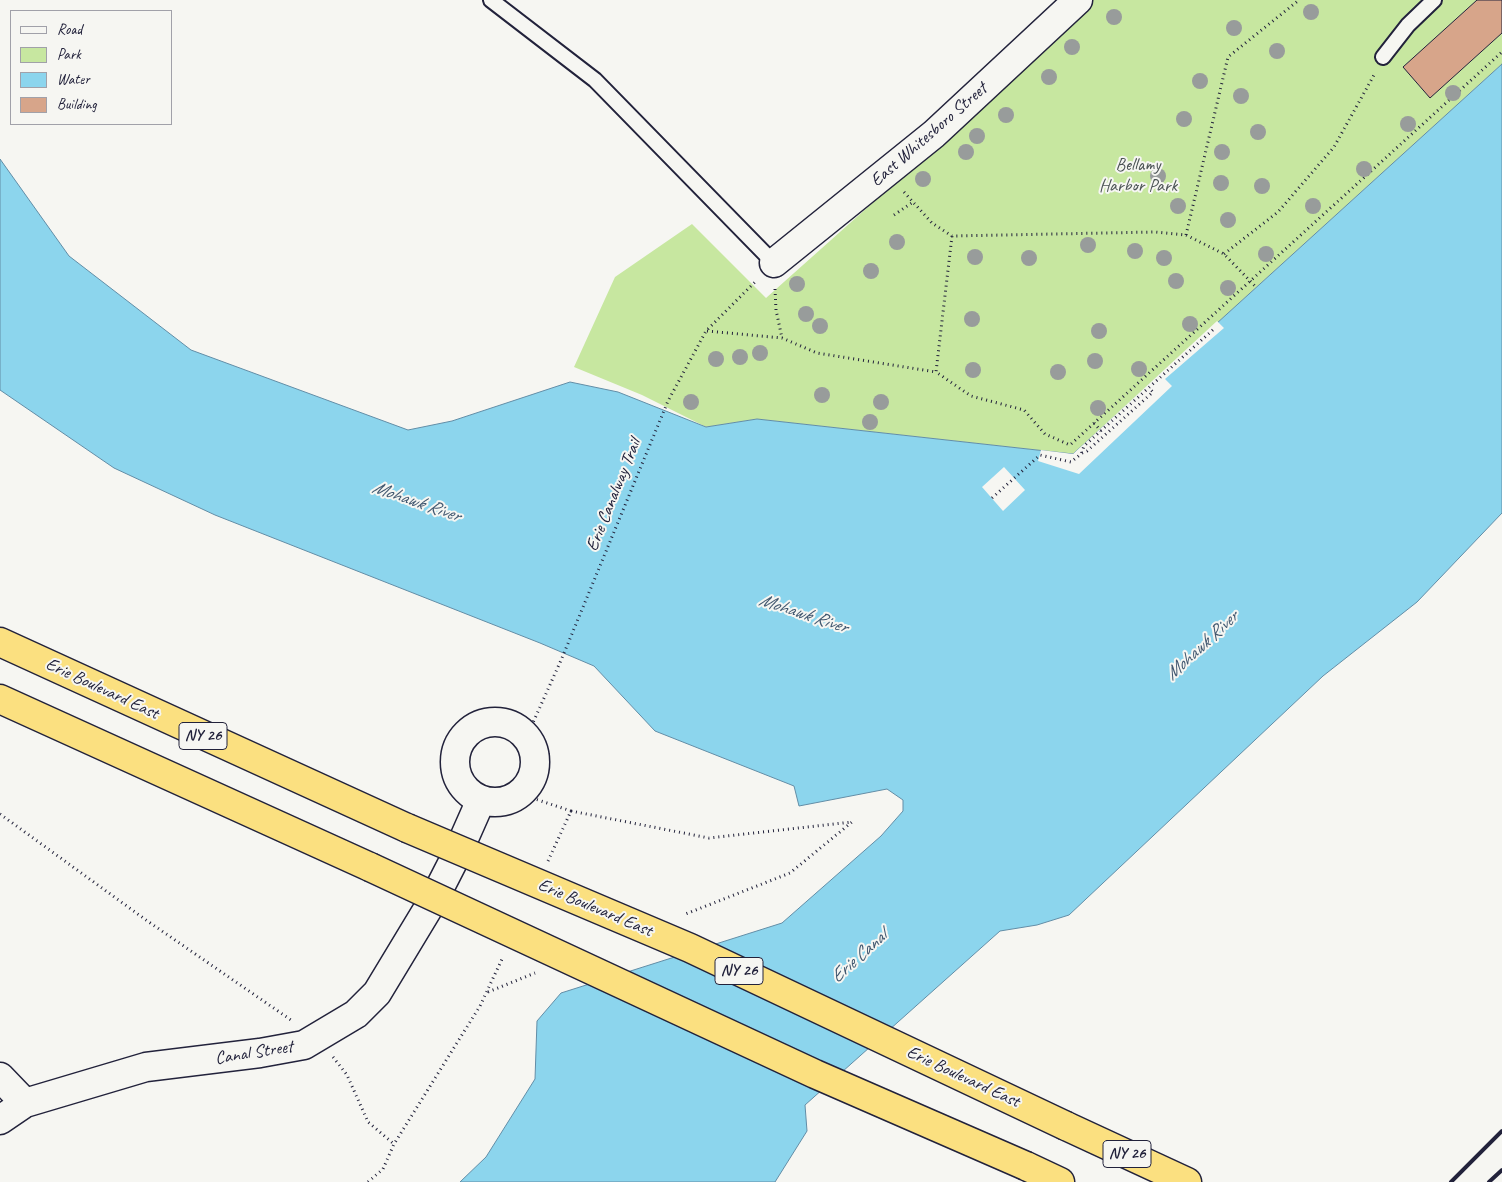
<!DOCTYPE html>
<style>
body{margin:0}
#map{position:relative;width:1502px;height:1182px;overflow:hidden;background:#f6f6f2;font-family:Caveat,sans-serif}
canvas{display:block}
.legend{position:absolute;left:10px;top:10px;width:162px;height:115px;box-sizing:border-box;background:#f6f6f2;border:1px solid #a1a1a9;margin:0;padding:6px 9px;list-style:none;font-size:15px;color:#22223b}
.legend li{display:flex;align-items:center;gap:10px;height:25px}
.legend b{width:25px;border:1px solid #a1a1a9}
</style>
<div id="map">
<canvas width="1502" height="1182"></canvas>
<ul class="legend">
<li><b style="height:6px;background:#f6f6f2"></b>Road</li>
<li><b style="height:14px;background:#c7e7a0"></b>Park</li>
<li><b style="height:14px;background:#8cd5ed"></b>Water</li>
<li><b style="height:14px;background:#d7a58a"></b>Building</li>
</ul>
</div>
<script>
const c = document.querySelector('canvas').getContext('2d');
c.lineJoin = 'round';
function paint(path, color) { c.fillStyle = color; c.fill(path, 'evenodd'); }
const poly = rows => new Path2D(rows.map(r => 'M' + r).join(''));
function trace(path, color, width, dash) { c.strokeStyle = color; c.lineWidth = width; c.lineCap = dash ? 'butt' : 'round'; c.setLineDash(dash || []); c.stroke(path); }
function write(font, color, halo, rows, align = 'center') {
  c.font = font + ' Caveat,sans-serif'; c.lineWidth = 4; c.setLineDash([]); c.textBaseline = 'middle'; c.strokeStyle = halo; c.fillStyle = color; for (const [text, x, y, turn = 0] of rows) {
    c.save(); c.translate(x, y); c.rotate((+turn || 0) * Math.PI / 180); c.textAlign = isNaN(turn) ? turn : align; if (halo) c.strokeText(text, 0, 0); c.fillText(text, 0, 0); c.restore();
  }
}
const green = poly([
 [1091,0,1502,0,1502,64,1073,454,757,419,706,427,642,395,574,367,615,277,692,224,766,298,896,182]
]);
const water = poly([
 [1502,64,1502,513,1417,602,1323,676,1069,915,1037,925,1000,931,805,1105,807,1131,775,1182,460,1182,486,1157,535,1079,537,1021,561,993,782,923,881,836,903,811,903,800,887,789,799,806,794,786,655,731,594,666,540,643,215,515,114,468,0,390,0,159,69,256,191,350,408,430,452,421,570,382,618,392,706,427,757,419,1073,454,1502,64]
]);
const pier = poly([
 [1217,321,1224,328,1165,379,1172,386,1079,474,1038,461,1041,450,1073,454],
 [1004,467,1025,490,1003,511,982,487]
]);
const building = poly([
 [1477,0,1502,0,1502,33,1430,98,1403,67,1477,0]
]);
const path = poly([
 [904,192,932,223,952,236,1155,232,1186,235,1224,254,1255,286],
 [894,215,913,202],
 [1186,235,1228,57,1299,0],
 [952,236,936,372,971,396,1024,410,1045,434,1070,445,1502,52],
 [1224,254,1278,212,1334,147,1374,75],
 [775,289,776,310,782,338],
 [707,331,782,338,817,353,936,372],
 [1094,423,1101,431],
 [1082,453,1087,451,1153,392,1149,388],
 [992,498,1040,455,1071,462,1081,454,1084,446,1215,328],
 [571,811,709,838,852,822,790,873,683,915],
 [0,814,146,920,291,1020],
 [548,861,571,811,535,799,549,752,527,736,562,658,668,401,706,331,756,281],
 [488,992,535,973],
 [333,1057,347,1075,368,1122,394,1144],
 [368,1182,383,1169,394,1144,480,1006,503,957]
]);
const service = poly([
 [491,0,595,80,774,263],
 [1383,57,1408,25,1434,0]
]);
const minor = poly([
 [774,263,934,134,1078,0],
 '455 762a40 40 0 1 1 80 0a40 40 0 1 1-80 0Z',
 [0,1077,25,1103,146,1067,260,1053,304,1045,356,1014,377,993,435,897,458,852,481,800],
 [0,1120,25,1103]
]);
const trunk = poly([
 [0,642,407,828],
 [0,699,370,867],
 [1066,1126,1187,1182],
 [1026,1166,1060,1182]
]);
const rail = poly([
 [1451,1182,1502,1131],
 [1489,1182,1502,1170]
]);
const trunkBridge = poly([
 [407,828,690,948,1066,1126],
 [370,867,815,1074,1026,1166]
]);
const trees = [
 [1311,12],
 [1114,17],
 [1234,28],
 [1072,47],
 [1277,51],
 [1049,77],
 [1200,81],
 [1453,93],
 [1241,96],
 [1006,115],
 [1184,119],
 [1408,124],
 [1258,132],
 [977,136],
 [966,152],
 [1222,152],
 [1364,169],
 [1158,176],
 [923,179],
 [1221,183],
 [1262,186],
 [1178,206],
 [1313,206],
 [1228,220],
 [897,242],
 [1088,245],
 [1135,251],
 [1266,254],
 [975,257],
 [1029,258],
 [1164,258],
 [871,271],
 [1176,281],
 [797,284],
 [1228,288],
 [806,314],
 [972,319],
 [1190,324],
 [820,326],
 [1099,331],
 [760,353],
 [740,357],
 [716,359],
 [1095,361],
 [1139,369],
 [973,370],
 [1058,372],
 [822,395],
 [691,402],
 [881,402],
 [1098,408],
 [870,422]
];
const shields = [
 [203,736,48],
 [739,971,48],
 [1127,1154,48]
];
const shieldNames = [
 ["NY 26",203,736],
 ["NY 26",739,971],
 ["NY 26",1127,1154]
];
const streetNames = [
 ["East Whitesboro Street",929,135,-41],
 ["Erie Canalway Trail",614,495,-68],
 ["Erie Boulevard East",102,689,25],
 ["Erie Boulevard East",595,908,23],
 ["Canal Street",254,1053,-9],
 ["Erie Boulevard East",963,1077,25]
];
const parkNames = [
 ["Bellamy",1138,165],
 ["Harbor Park",1138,186]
];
const waterNames = [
 ["Mohawk River",416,502,19],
 ["Mohawk River",803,614,18],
 ["Mohawk River",1202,646,-43],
 ["Erie Canal",859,957,-42]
];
paint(green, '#c7e7a0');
paint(water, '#8cd5ed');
trace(water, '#628da6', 1);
paint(pier, '#f6f6f2');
paint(building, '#d7a58a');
trace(building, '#22223b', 1);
trace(service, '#22223b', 18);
trace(minor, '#22223b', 31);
trace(trunk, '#22223b', 31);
trace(path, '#22223b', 3, [1, 4]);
trace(service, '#f6f6f2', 14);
trace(minor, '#f6f6f2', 28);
trace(trunk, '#fbe080', 28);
trace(rail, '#22223b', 4);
trace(trunkBridge, '#22223b', 31, []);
trace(trunkBridge, '#fbe080', 28);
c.fillStyle = '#989c9b';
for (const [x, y] of trees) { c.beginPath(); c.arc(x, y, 8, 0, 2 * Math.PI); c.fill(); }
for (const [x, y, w] of shields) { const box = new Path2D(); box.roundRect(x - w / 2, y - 13.5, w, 27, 4); c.fillStyle = '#f6f6f2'; c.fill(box); trace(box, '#22223b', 1); }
write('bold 16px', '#22223b', null, shieldNames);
write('18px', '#22223b', '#f6f6f2', streetNames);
write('18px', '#4b5354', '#f6f6f2', parkNames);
write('italic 19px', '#425870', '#f6f6f2', waterNames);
</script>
